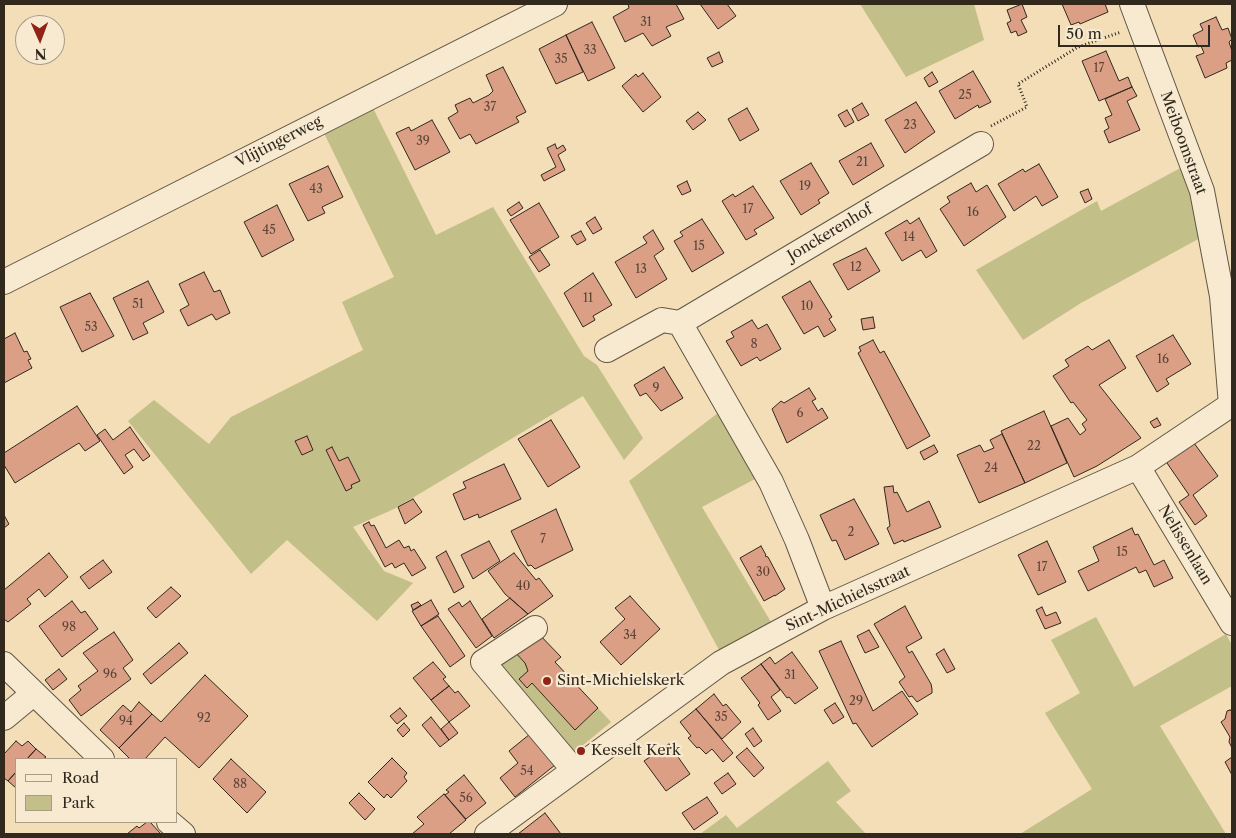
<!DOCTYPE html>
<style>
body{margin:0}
#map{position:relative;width:1236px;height:838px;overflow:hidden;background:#f3deb7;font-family:"Libre Caslon Text",serif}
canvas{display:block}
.frame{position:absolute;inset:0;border:5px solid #31281e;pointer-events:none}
.legend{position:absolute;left:15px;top:758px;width:162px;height:65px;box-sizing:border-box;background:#f7ead0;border:1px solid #a89c89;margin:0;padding:6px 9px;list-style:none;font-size:15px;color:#31281e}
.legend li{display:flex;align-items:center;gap:10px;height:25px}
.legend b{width:25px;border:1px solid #a89c89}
.north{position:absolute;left:15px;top:15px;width:50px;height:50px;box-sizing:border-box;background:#f7ead0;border:1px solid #a89c89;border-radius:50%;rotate:178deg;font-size:14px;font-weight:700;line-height:20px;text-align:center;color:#31281e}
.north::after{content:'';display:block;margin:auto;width:18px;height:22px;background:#8f2418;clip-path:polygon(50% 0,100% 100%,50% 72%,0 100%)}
.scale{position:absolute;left:1058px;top:25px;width:152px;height:22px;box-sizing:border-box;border:2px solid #31281e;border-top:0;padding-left:6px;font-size:15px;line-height:18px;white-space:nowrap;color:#31281e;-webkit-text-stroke:4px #f7ead0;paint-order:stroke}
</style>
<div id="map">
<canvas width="1236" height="838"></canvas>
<div class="frame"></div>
<ul class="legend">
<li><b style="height:6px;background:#f7ead0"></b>Road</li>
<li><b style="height:14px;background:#c3bf89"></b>Park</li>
</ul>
<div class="north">N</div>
<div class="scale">50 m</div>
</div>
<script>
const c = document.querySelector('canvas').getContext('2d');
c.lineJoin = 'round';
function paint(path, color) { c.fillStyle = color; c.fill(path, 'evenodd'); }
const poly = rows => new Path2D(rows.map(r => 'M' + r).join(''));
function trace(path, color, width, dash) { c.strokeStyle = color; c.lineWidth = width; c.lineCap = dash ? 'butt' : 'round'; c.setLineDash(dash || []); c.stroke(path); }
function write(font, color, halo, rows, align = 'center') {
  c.font = font + ' "Libre Caslon Text",serif'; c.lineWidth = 4.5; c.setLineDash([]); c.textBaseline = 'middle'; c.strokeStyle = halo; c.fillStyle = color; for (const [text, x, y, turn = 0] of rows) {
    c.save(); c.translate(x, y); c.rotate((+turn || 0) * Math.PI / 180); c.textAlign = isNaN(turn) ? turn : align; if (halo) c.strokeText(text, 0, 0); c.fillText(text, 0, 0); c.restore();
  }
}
const green = poly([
 [860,4,974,4,984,40,906,77],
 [373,108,436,235,493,207,584,356,597,365,643,438,624,460,583,396,394,509,353,527,384,571,413,583,377,621,287,540,251,574,128,421,154,400,209,444,231,417,363,350,342,302,394,277,324,133],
 [1184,166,1202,237,1081,303,1023,340,976,270,1097,201,1101,211],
 [718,413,757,478,702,507,771,622,720,652,629,481],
 [1096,617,1134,687,1226,634,1232,645,1232,686,1160,726,1226,834,1020,834,1092,789,1045,713,1080,693,1051,640],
 [514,651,525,663,528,671,527,688,532,683,575,730,598,708,611,722,570,756,500,676,501,663],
 [828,761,851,791,836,802,866,834,700,834,726,815,737,828]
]);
const building = poly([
 [628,4,676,4,684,19,666,27,671,36,652,46,643,33,625,42,613,17,629,8,628,4],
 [700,4,727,4,736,16,718,29,700,4],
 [1022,4,1027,17,1021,20,1027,32,1018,36,1016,31,1011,33,1007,23,1011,21,1007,10,1022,4],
 [1062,4,1105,4,1108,12,1080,24,1079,22,1071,25,1062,4],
 [1216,17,1222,30,1228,28,1232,39,1229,42,1232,51,1232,60,1226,63,1227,68,1205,78,1196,56,1204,53,1201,46,1198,47,1193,35,1203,30,1200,24,1216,17],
 [592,22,615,68,588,81,566,35,592,22],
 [566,35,583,72,556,84,539,49,566,35],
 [1106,51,1119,81,1128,77,1132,87,1099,101,1082,61,1106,51],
 [719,52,723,62,712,67,707,58,719,52],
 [503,67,526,112,516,117,519,122,476,144,470,134,460,139,448,118,458,112,455,105,470,98,473,103,489,95,493,91,486,75,503,67],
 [973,71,991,102,979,108,978,105,955,119,939,91,973,71],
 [932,72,938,82,929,87,924,78,932,72],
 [643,73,661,97,643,112,622,86,636,74,638,77,643,73],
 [1132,87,1137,96,1127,101,1140,130,1109,143,1104,131,1109,128,1105,118,1112,115,1105,99,1132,87],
 [916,102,935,132,905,153,885,120,916,102],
 [862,103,869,115,858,121,852,109,862,103],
 [747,108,759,130,740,141,728,119,747,108],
 [847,110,854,122,845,127,838,115,847,110],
 [698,112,706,120,693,130,686,121,698,112],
 [432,120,450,152,415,170,396,133,409,127,411,131,432,120],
 [871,143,884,166,853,185,839,161,871,143],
 [555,144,557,149,563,145,566,150,558,155,565,170,544,181,541,175,556,167,547,148,555,144],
 [811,163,829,193,818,200,820,203,801,215,780,181,811,163],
 [1039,164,1058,197,1042,206,1036,196,1014,211,998,184,1023,169,1025,172,1039,164],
 [328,166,343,197,322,207,325,213,308,221,289,184,328,166],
 [687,181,691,191,682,195,677,186,687,181],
 [971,183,976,192,987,185,1006,217,964,246,940,209,950,202,947,197,971,183],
 [753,186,774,218,754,230,757,234,746,240,722,201,733,194,735,197,753,186],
 [1088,189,1092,199,1085,203,1080,192,1088,189],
 [519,202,523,208,511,216,507,210,519,202],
 [539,203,559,237,531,254,510,220,539,203],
 [277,205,294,240,262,257,244,222,277,205],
 [595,217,602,229,593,234,586,223,595,217],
 [919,218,937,251,926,258,921,250,902,261,885,233,907,220,910,224,919,218],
 [702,219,724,253,692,272,674,241,683,236,680,232,702,219],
 [653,230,664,249,654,256,667,279,636,298,615,262,647,243,643,237,653,230],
 [581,231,586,240,577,245,571,236,581,231],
 [866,248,880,271,848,290,833,264,866,248],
 [540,250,550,265,539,272,529,257,540,250],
 [204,272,214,292,220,290,230,313,216,320,212,314,188,326,180,310,189,305,179,284,204,272],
 [593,273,612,305,593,316,595,320,583,327,564,293,593,273],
 [148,281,164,312,143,323,148,333,133,340,113,298,148,281],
 [810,281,832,317,829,319,836,330,824,337,818,326,804,334,782,297,810,281],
 [90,293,114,336,82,352,60,307,90,293],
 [873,317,875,328,863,330,861,319,873,317],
 [752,320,758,329,767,324,781,349,760,361,757,357,741,366,726,341,734,337,731,332,752,320],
 [15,333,24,352,27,351,31,359,28,360,32,368,4,383,4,339,15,333],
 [1173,335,1191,364,1166,379,1169,384,1157,392,1136,356,1173,335],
 [873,340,880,353,884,351,930,436,907,449,858,353,861,351,859,347,873,340],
 [1109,340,1126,368,1099,385,1141,438,1097,466,1074,477,1051,426,1068,418,1080,435,1086,430,1082,424,1087,420,1073,402,1071,403,1053,376,1069,366,1065,360,1088,346,1092,350,1109,340],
 [664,367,683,398,661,411,646,393,640,396,634,385,664,367],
 [809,388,816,399,812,401,818,411,822,408,828,418,787,443,772,409,781,401,784,403,809,388],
 [77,406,100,441,85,451,79,443,15,483,4,465,4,453,77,406],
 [1044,411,1067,463,1025,483,1001,431,1044,411],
 [1157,418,1161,425,1154,428,1150,422,1157,418],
 [551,420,580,467,548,487,518,439,551,420],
 [130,427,150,456,143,461,134,449,125,455,133,467,124,474,97,435,105,429,113,440,130,427],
 [1002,434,1025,483,979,503,957,455,980,445,984,452,994,448,990,440,1002,434],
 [307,436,313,450,302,455,295,441,307,436],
 [1194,443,1218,476,1193,495,1207,516,1195,525,1179,502,1189,495,1167,463,1168,457,1194,443],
 [934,445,938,452,924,460,920,452,934,445],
 [332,447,339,461,348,457,360,481,351,485,352,488,346,491,326,450,332,447],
 [504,464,521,499,479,518,478,514,464,520,453,494,466,488,463,482,504,464],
 [893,486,894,493,897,492,907,512,929,501,941,527,904,542,903,540,894,544,887,528,890,526,884,487,893,486],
 [413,499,422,512,405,524,398,507,413,499],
 [854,499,879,544,845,560,836,540,832,541,820,515,854,499],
 [556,509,573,550,535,569,531,565,528,566,511,531,556,509],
 [4,515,9,524,4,528,4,515],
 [369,522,371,526,374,525,386,548,399,540,404,548,409,546,411,551,414,549,426,568,412,576,404,563,395,568,392,563,385,567,363,525,369,522],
 [1132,528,1135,535,1138,534,1154,565,1164,560,1173,578,1154,587,1146,570,1139,573,1136,567,1088,591,1078,571,1099,561,1093,547,1132,528],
 [489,541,500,561,473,579,461,555,489,541],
 [1047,541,1066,582,1038,595,1018,555,1047,541],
 [761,546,766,555,765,556,768,557,785,589,775,596,775,595,764,601,740,558,761,546],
 [446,551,464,587,454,593,436,557,446,551],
 [49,553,68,577,45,597,39,589,27,599,31,604,8,622,4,619,4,590,49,553],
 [514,553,536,580,539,578,553,596,528,614,505,594,488,571,514,553],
 [103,560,112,572,89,589,80,577,103,560],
 [171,587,181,596,156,618,147,608,171,587],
 [630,596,660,629,621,665,600,642,625,619,615,608,630,596],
 [510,598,528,614,494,638,482,619,510,598],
 [431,600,439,614,421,626,412,611,431,600],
 [72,601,81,613,85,611,98,629,62,657,39,626,72,601],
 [470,601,492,636,476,648,448,609,459,602,462,607,470,601],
 [418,602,421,605,413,610,411,605,418,602],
 [905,606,922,638,906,647,909,653,912,651,931,684,932,689,932,693,917,702,912,696,909,697,899,682,905,677,874,624,905,606],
 [1042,607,1046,616,1056,612,1061,623,1045,629,1036,610,1042,607],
 [438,616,465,656,450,667,421,626,438,616],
 [869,630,879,647,865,653,857,636,869,630],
 [536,631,561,657,555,662,598,708,575,730,532,683,527,688,519,679,528,671,525,663,514,651,536,631],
 [114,632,133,660,123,668,131,679,81,716,69,700,81,690,78,686,98,671,83,653,114,632],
 [841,641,873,711,902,691,918,714,872,747,856,723,853,724,819,651,841,641],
 [179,643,188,653,151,684,143,674,179,643],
 [944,649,955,669,947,673,936,654,944,649],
 [792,652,818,688,795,704,789,697,787,698,761,664,770,657,775,664,792,652],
 [433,662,446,677,443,679,449,686,431,700,413,678,433,662],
 [761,664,780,690,771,697,781,711,768,720,758,705,760,703,741,678,761,664],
 [59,669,67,679,53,690,45,680,59,669],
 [205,675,248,716,199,768,165,737,145,759,130,759,119,748,152,714,161,722,205,675],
 [449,686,455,693,458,691,470,706,449,722,431,700,449,686],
 [714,694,723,706,726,704,741,722,722,739,696,709,714,694],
 [139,702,152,714,119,748,100,730,123,705,131,712,139,702],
 [835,703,844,717,833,724,824,710,835,703],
 [400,708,407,716,397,724,390,716,400,708],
 [696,709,733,753,723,762,712,749,706,754,699,747,697,748,688,738,691,736,680,722,696,709],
 [1230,710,1232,711,1232,748,1229,742,1230,737,1221,722,1225,719,1227,711,1230,710],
 [431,717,449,740,440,747,422,725,431,717],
 [449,722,458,733,449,740,441,729,449,722],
 [404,723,410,730,403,737,397,730,404,723],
 [753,728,762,741,754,747,745,734,753,728],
 [530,734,555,765,515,797,500,778,518,763,509,751,530,734],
 [16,741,22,746,28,741,36,749,27,759,16,759,16,772,8,781,4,778,4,754,16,741],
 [669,744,690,774,666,791,644,761,669,744],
 [747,748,764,768,754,777,736,757,747,748],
 [36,749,46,757,43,759,27,759,36,749],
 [1232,757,1232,775,1225,762,1232,757],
 [392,758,407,773,404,777,407,781,391,798,387,794,384,798,368,782,392,758],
 [231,759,266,792,247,813,213,779,231,759],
 [16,772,16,788,8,781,16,772],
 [728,773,736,784,722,794,714,783,728,773],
 [464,775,486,803,466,819,445,795,449,792,446,790,464,775],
 [359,793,375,809,365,820,349,803,359,793],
 [444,794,466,820,449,834,412,834,424,824,417,817,444,794],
 [707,797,718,813,694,830,682,813,707,797],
 [545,813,561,834,518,834,545,813],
 [147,822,150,822,161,834,127,834,137,826,139,828,147,822]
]);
const path = poly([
 [991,126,1027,107,1018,84,1078,47,1121,32]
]);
const minor = poly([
 [1132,4,1202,191,1222,296,1231,405],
 [4,282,555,4],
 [607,350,662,320,680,323],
 [1138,467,1232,623],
 [823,608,797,540,771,482,680,323,981,144],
 [535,628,483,662,573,769],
 [4,664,102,759],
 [4,718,33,694],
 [169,822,183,834],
 [487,834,721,663,823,608,1138,467,1232,404]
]);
const markers = [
 [547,681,5,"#8f2418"],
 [581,751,5,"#8f2418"]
];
const numberNames = [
 ["31",646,23],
 ["33",590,51],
 ["35",561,60],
 ["17",1099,69],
 ["25",965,96],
 ["37",490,108],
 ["23",910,126],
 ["39",423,142],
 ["21",862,163],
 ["19",805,187],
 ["43",316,190],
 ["17",748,210],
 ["16",973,213],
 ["45",269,231],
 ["14",909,238],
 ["15",699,247],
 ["12",856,268],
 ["13",641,270],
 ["11",588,299],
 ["51",138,305],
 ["10",807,307],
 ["53",91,328],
 ["8",754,345],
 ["16",1163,360],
 ["9",656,389],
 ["6",800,414],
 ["22",1034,447],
 ["24",991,469],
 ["2",851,533],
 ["7",543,540],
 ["15",1122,553],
 ["17",1042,568],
 ["30",763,573],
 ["40",523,587],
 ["98",69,628],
 ["34",630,636],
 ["96",110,675],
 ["31",790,676],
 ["29",856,702],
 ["35",721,718],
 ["92",204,719],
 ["94",126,722],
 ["54",527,772],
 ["88",240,785],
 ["56",466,799]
];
const streetNames = [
 ["Vlijtingerweg",279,142,-27],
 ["Meiboomstraat",1183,143,70],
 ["Jonckerenhof",830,233,-31],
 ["Nelissenlaan",1185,545,59],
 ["Sint-Michielsstraat",848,599,-25]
];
const poiNames = [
 ["Sint-Michielskerk",557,681],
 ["Kesselt Kerk",591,751]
];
paint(green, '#c3bf89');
paint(building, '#db9f86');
trace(building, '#31281e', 1);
trace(minor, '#625644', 26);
trace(path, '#31281e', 3, [1, 2.5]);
trace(minor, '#f7ead0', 24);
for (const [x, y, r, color] of markers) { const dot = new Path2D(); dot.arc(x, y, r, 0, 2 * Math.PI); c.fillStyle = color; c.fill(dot); trace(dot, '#f7ead0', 2); }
write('12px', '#5c4638', null, numberNames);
write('15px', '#31281e', '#f7ead0', streetNames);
write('15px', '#31281e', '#f7ead0', poiNames, 'left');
</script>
